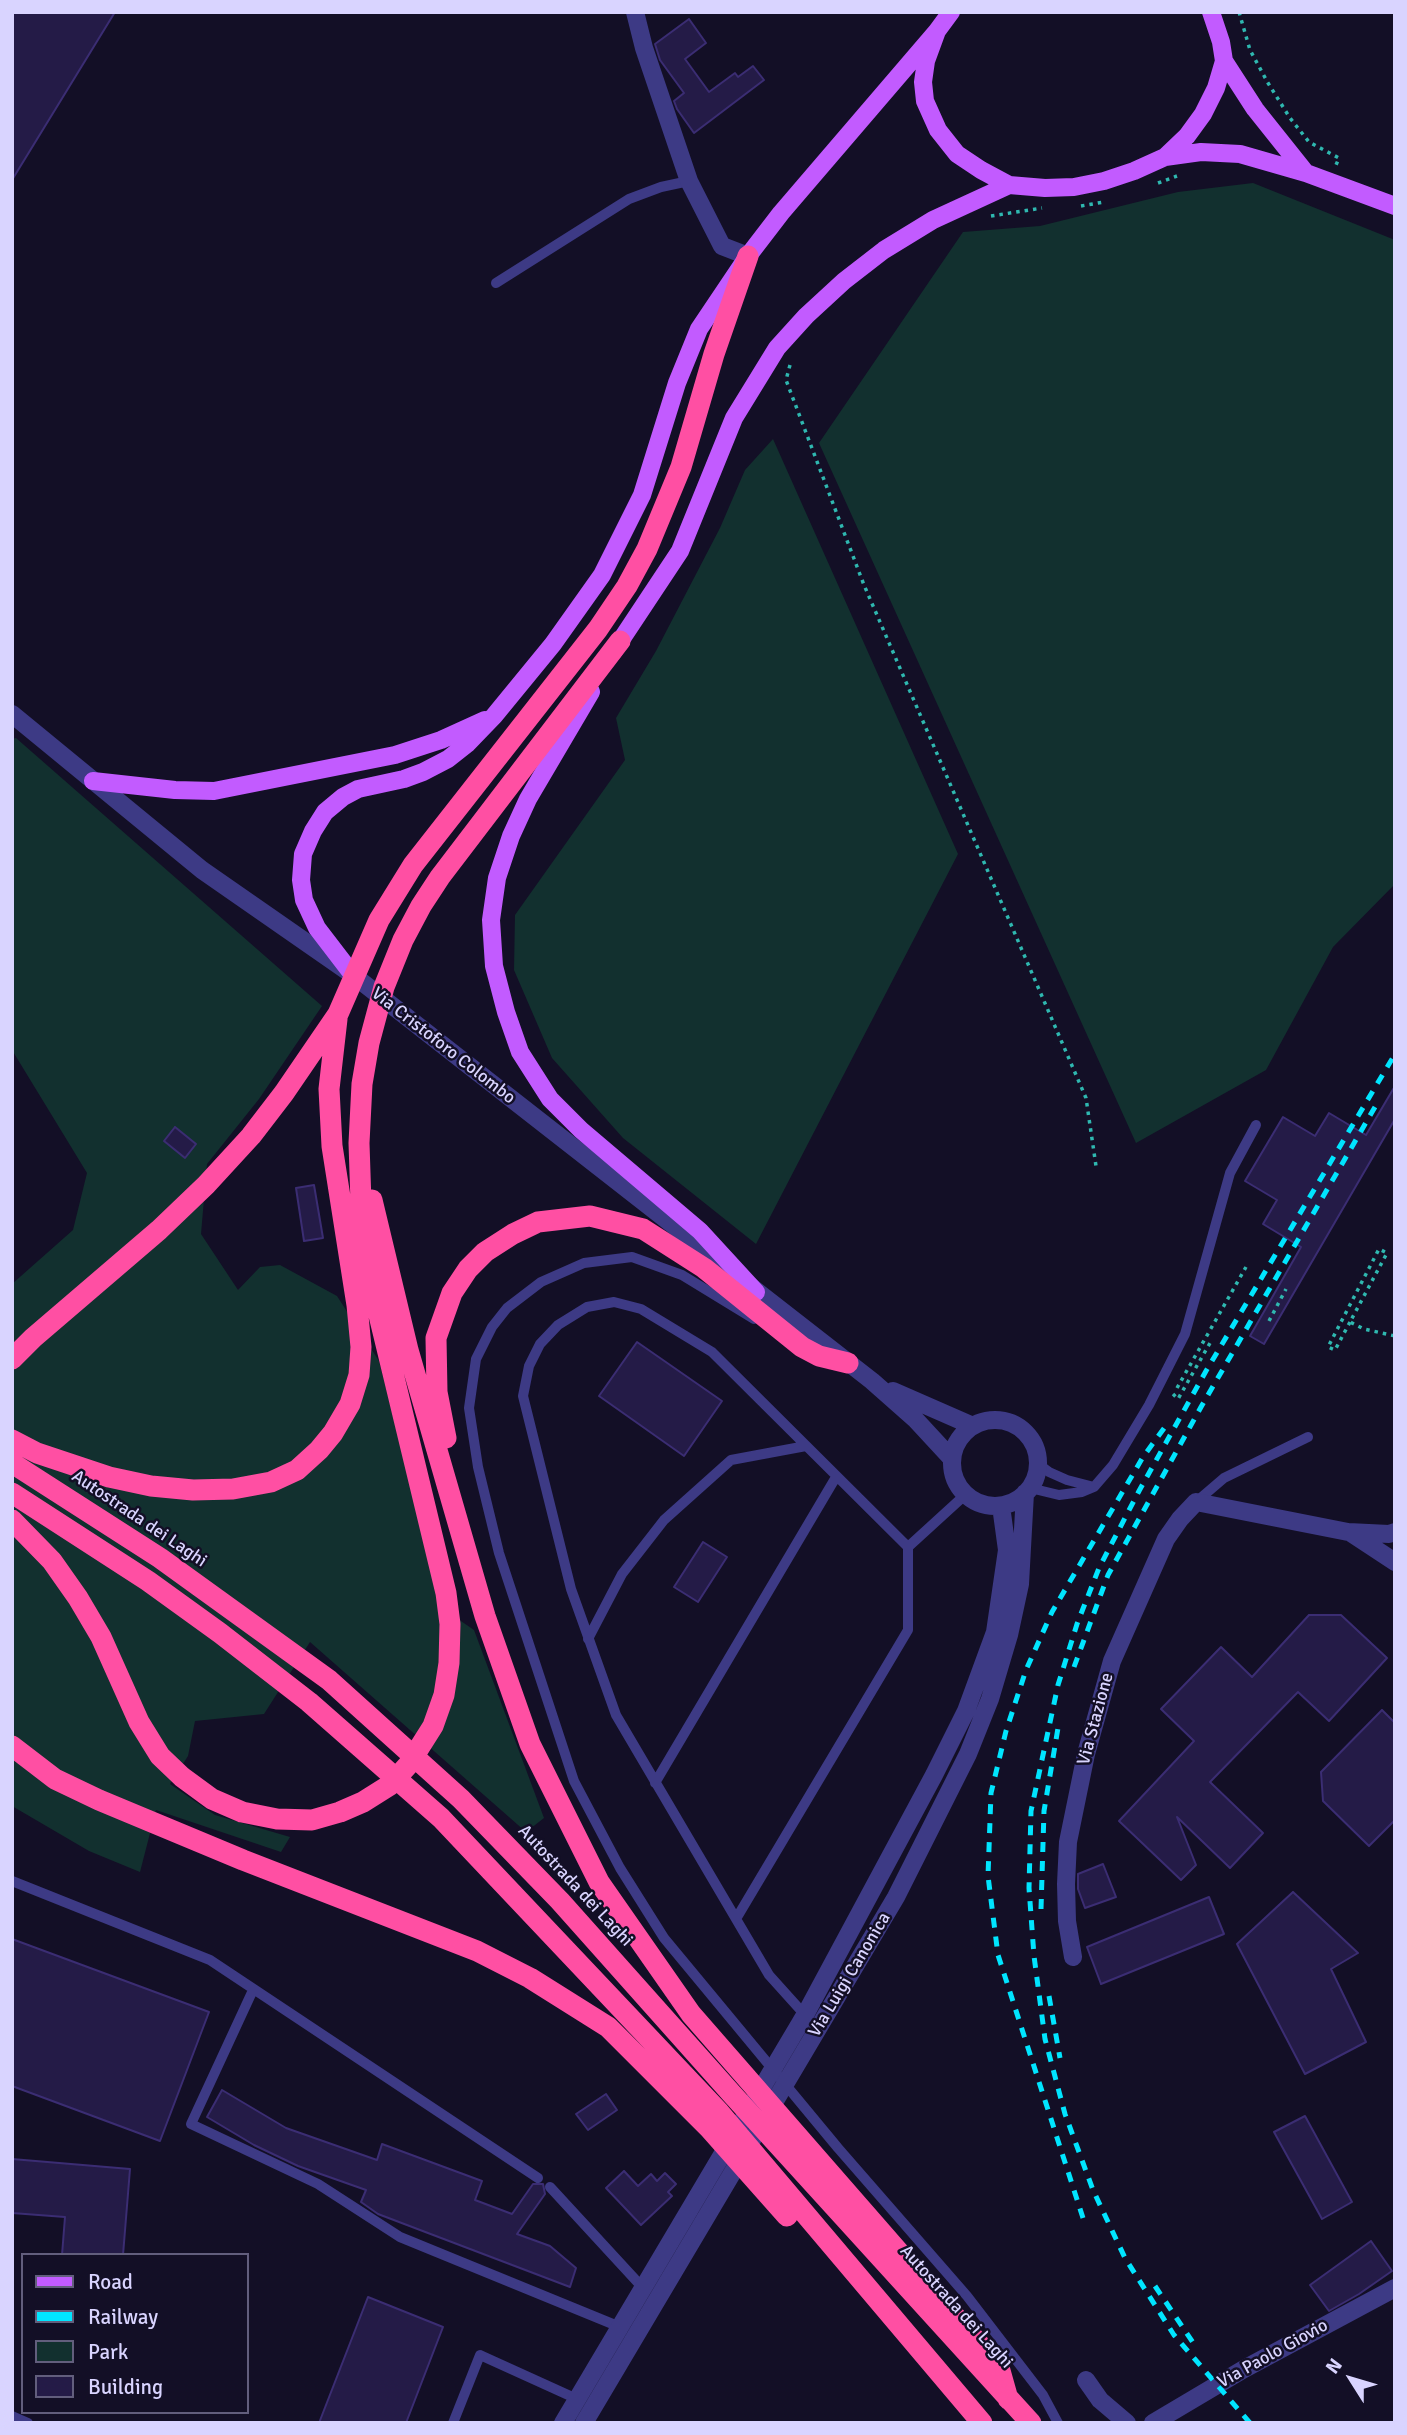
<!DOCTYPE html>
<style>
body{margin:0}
#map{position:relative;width:1407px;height:2435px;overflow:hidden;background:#130f26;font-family:Signika,sans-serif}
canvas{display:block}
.frame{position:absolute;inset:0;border:14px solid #d9d4ff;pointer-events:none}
.legend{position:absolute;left:21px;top:2253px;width:228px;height:161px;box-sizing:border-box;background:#130f26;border:2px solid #625e7d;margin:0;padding:9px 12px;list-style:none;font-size:21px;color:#d9d4ff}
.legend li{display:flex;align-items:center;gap:14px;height:35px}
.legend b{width:35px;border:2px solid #625e7d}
.north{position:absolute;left:1316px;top:2344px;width:70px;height:70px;-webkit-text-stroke:5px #130f26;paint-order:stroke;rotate:307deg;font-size:19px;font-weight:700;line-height:28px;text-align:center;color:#d9d4ff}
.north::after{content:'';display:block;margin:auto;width:24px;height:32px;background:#d9d4ff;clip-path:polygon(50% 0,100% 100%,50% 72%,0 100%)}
</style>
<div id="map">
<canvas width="1407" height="2435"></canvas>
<div class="frame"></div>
<ul class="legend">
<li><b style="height:9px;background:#c25bff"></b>Road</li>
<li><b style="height:9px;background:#00e5ff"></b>Railway</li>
<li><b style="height:19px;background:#12302f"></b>Park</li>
<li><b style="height:19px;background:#241b47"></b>Building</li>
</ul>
<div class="north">N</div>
</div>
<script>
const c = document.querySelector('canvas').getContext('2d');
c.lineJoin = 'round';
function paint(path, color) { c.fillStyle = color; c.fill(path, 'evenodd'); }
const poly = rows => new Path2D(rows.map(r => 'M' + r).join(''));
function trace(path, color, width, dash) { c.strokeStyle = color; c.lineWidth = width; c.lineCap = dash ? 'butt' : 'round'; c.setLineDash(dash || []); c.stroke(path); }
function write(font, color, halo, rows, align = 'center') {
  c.font = font + ' Signika,sans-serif'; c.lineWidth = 5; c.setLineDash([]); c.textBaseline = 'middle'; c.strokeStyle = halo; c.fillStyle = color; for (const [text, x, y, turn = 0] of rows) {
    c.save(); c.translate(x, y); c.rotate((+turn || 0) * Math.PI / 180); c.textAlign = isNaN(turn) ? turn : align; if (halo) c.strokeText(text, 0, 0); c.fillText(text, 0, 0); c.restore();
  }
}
const green = poly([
 [1253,183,1395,240,1395,884,1333,947,1266,1070,1136,1143,819,443,963,232,1040,226,1178,192],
 [773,439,958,854,756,1244,623,1138,552,1058,514,970,515,915,625,760,616,718,656,651,720,528,745,470],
 [16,738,322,1006,259,1099,207,1164,201,1234,238,1290,260,1267,280,1265,337,1296,379,1361,442,1608,474,1630,544,1818,526,1832,310,1642,264,1714,195,1721,188,1756,170,1784,215,1815,290,1837,281,1852,156,1810,140,1872,89,1851,12,1806,12,1284,73,1230,87,1173,12,1050,12,739]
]);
const building = poly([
 [12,12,115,12,12,180,12,12],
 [689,19,706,43,685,59,709,92,735,73,738,77,753,66,764,80,694,133,677,109,674,101,684,93,660,60,655,44,689,19],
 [1395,1086,1395,1119,1264,1344,1250,1336,1301,1247,1263,1224,1277,1200,1245,1181,1283,1117,1315,1136,1329,1113,1366,1135,1395,1086],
 [175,1127,196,1144,185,1158,164,1141,175,1127],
 [314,1185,323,1238,304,1241,296,1188,314,1185],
 [637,1342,722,1401,684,1456,599,1396,637,1342],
 [703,1542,727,1557,698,1602,674,1587,703,1542],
 [1309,1615,1341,1615,1387,1658,1329,1721,1298,1692,1210,1782,1263,1833,1230,1868,1177,1817,1196,1865,1181,1880,1119,1821,1194,1741,1161,1709,1221,1647,1252,1677,1309,1615],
 [1382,1710,1395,1723,1395,1820,1369,1846,1323,1801,1321,1772,1382,1710],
 [1103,1864,1116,1897,1085,1908,1078,1889,1078,1874,1103,1864],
 [1293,1892,1358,1953,1331,1969,1366,2042,1305,2074,1237,1944,1293,1892],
 [1209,1897,1224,1934,1101,1984,1087,1947,1209,1897],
 [12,1939,209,2012,160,2141,12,2086,12,1939],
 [222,2090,286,2128,377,2160,382,2144,482,2181,475,2200,512,2214,533,2184,543,2184,545,2194,517,2234,550,2246,576,2268,570,2287,378,2214,361,2202,366,2190,298,2166,254,2145,207,2117,222,2090],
 [606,2094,617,2110,588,2130,576,2114,606,2094],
 [1305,2116,1352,2202,1322,2219,1274,2132,1305,2116],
 [12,2159,130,2169,123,2255,62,2255,65,2217,12,2213,12,2159],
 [624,2171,638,2186,651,2174,657,2181,665,2173,676,2184,668,2192,672,2196,641,2225,606,2188,624,2171],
 [1371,2241,1392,2271,1359,2294,1329,2311,1310,2285,1371,2241],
 [368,2297,443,2327,406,2423,319,2423,368,2297]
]);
const path = poly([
 [1239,12,1250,50,1268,83,1290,118,1309,142,1339,158,1336,165],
 [1158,183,1177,176],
 [1081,206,1104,202],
 [991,216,1042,208],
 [790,365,786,380,864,585,1086,1098,1096,1166],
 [1269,1321,1286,1289],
 [1350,1322,1335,1350,1328,1347,1379,1249,1387,1253,1350,1322,1364,1329,1395,1336],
 [1177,1388,1246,1267],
 [1173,1394,1178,1399,1210,1343]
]);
const service = poly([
 [496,283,629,199,661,187,689,181],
 [754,1319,682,1275,632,1257,584,1263,541,1282,507,1308,492,1327,476,1359,469,1408,478,1467,499,1553,574,1781,620,1868,664,1938,838,2148,967,2296,1043,2395,1058,2423],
 [1037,1463,1049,1472,1067,1480,1094,1487],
 [1030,1488,1059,1495,1082,1492,1094,1487,1113,1465,1149,1405,1185,1334,1230,1173,1256,1125],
 [1196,1502,1224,1478,1308,1437],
 [588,1639,622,1574,664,1520,731,1460,806,1446],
 [655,1783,836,1477],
 [12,1881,210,1960,538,2178],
 [736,1919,908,1630,908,1547],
 [253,1990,191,2124,318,2184,400,2237,620,2327],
 [805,2015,769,1975,616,1715,571,1589,523,1396,529,1366,540,1344,558,1325,587,1307,614,1302,641,1309,712,1352,908,1547,965,1495],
 [550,2187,643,2288],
 [12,2416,28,2423],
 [453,2423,480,2355,577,2399]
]);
const minor = poly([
 [635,12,644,48,689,181,722,246,748,256],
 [1351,1533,1395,1562],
 [1073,1957,1067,1921,1066,1884,1068,1842,1086,1754,1112,1661,1166,1539,1180,1519,1196,1502,1348,1532,1389,1534,1395,1532],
 [1086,2380,1100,2400,1127,2423],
 [1153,2423,1244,2369,1395,2288]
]);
const tertiary = poly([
 [12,714,202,870,353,975,723,1264],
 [745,1282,872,1381,915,1419,952,1459],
 [893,1391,973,1426],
 '952 1463a43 43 0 1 1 86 0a43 43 0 1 1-86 0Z',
 [563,2423,805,2015,934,1775,966,1711,995,1632,1007,1550,1001,1506],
 [584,2423,896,1897,968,1754,990,1699,1009,1635,1020,1584,1025,1493]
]);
const primary = poly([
 [951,12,937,31,926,61,923,82,925,101,938,130,957,154,981,170,1009,185,1045,188,1074,187,1104,181,1134,171,1165,157,1187,136,1203,114,1216,88,1224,61,1221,42,1211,12],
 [1224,61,1255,109,1306,173],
 [1165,157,1201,152,1240,154,1306,173,1395,206],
 [613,652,680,551,734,418,777,348,806,316,844,281,884,250,933,220,1009,185],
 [591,692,528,799,511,836,497,878,491,920,494,966,506,1012,520,1052,550,1099,581,1130,700,1231,756,1292],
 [93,781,175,790,214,791,395,755,441,740,485,720],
 [353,975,317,928,304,900,301,880,303,854,313,831,325,812,343,797,358,789,404,779,423,772,448,759,467,744,494,716,553,644,602,575,642,495,677,383,699,329,748,256,781,213,937,31]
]);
const motorway = poly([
 [372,1200,408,1350,485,1616,530,1744,599,1882,691,2014,999,2367,1008,2399],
 [12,1359,33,1338,159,1230,206,1185,251,1136,284,1093,338,1014,379,920,413,865,598,629,627,586,647,549,681,467,714,354,748,256],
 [446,1438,437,1392,436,1338,452,1293,468,1269,485,1252,513,1234,538,1222,590,1216,643,1229,704,1268,802,1347,819,1356,848,1363],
 [12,1440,37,1453,109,1477,151,1486,193,1490,233,1489,271,1482,297,1470,319,1450,333,1433,350,1404,359,1375,361,1347,357,1305,332,1146,329,1089,337,1019],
 [12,1463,160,1558,329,1680,461,1799,560,1901,731,2093,1031,2423],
 [12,1493,148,1581,220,1633,309,1702,441,1818,719,2112,982,2423],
 [12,1520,52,1561,78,1598,101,1637,139,1722,160,1756,182,1777,212,1799,242,1812,277,1819,312,1820,340,1812,363,1802,390,1785,409,1764,433,1726,444,1695,449,1663,450,1624,446,1593,377,1307,369,1262,361,1203,359,1143,362,1084,369,1043,384,987,403,940,421,906,440,877,620,641],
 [12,1746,55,1779,99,1800,243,1860,477,1951,530,1978,608,2027,709,2128,787,2216]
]);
const rail = poly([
 [1074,1667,1108,1575,1201,1407,1375,1107],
 [1041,1909,1044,1811,1058,1728],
 [1049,1996,1060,2058],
 [1083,2218,998,1955,988,1876,991,1793,1006,1731,1026,1670,1052,1612,1143,1457,1165,1427],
 [1155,2286,1196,2347],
 [1250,2423,1174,2335,1125,2258,1093,2190,1065,2114,1045,2039,1034,1956,1029,1888,1031,1811,1058,1685,1077,1624,1099,1568,1139,1491,1206,1371,1395,1054]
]);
const streetNames = [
 ["Via Cristoforo Colombo",443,1046,38],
 ["Autostrada dei Laghi",139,1519,34],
 ["Via Stazione",1096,1719,-75],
 ["Autostrada dei Laghi",575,1886,47],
 ["Via Luigi Canonica",850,1975,-59],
 ["Autostrada dei Laghi",956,2307,48],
 ["Via Paolo Giovio",1273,2354,-29]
];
paint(green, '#12302f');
paint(building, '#241b47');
trace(building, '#3b2d73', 2);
trace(path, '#2fb8b0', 3.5, [3.5, 5]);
trace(service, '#3d3a85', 10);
trace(minor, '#3d3a85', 18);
trace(tertiary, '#3d3a85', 18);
trace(primary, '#c25bff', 18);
trace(motorway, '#ff4fa3', 21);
trace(rail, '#00e5ff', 5, [10, 9]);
write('18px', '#d9d4ff', '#130f26', streetNames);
</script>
